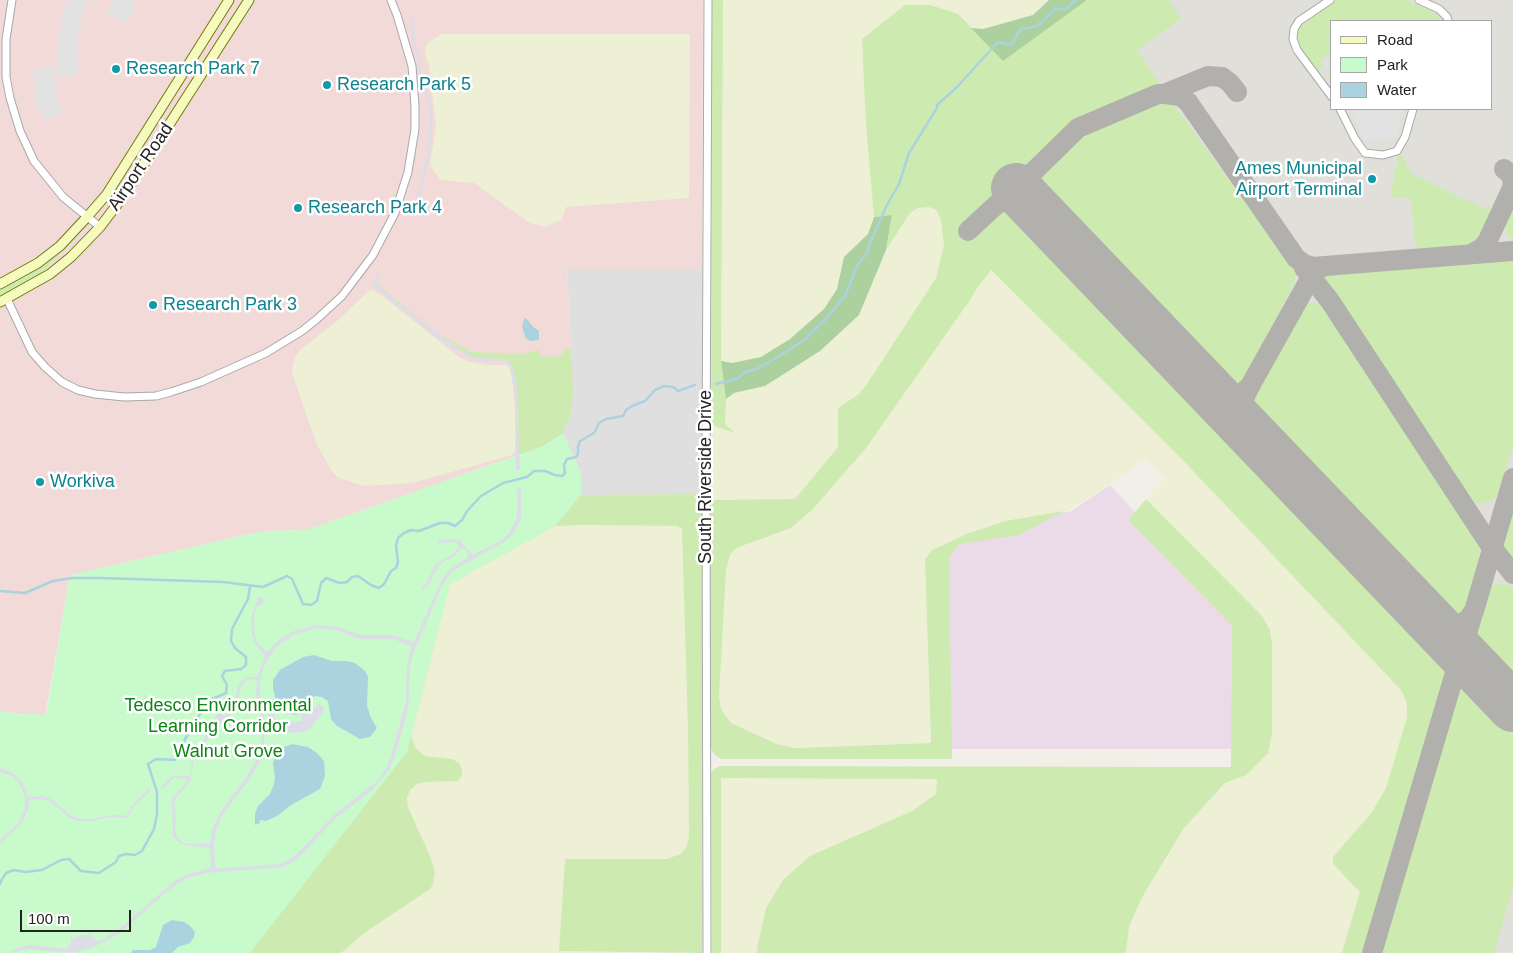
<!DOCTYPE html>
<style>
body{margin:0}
#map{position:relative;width:1513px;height:953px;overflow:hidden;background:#f2efe9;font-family:Arial,sans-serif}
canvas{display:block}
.legend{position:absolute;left:1330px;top:20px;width:162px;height:90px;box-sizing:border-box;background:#fff;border:1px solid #a7a7a7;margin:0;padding:6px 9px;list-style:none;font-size:15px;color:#222}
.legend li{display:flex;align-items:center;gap:10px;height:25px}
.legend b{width:25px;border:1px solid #a7a7a7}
.scale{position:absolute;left:20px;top:910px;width:111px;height:22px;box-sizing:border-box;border:2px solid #222;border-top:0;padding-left:6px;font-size:15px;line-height:18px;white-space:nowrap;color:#222;-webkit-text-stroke:4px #fff;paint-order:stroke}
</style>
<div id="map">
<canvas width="1513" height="953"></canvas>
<ul class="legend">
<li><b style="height:6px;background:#f7fabf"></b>Road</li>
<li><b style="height:14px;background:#c8facc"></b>Park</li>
<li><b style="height:14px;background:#aad3df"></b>Water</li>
</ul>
<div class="scale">100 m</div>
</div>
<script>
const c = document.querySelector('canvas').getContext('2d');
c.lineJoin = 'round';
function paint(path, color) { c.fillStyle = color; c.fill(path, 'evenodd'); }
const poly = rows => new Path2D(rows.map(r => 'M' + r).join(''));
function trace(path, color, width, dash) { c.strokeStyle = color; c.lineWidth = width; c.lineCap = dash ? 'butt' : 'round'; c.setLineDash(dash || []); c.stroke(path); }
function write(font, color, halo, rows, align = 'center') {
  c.font = font + ' Arial,sans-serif'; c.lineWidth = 5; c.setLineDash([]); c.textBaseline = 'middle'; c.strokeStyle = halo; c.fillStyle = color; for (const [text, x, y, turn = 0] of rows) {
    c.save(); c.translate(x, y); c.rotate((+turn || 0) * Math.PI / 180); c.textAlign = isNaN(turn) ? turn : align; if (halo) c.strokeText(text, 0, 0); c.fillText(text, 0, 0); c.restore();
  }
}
const residential = poly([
 [567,268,702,269,702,494,581,495,581,473,563,433,571,414,573,390]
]);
const commercial = poly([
 [0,0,703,0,702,269,567,269,573,390,571,414,543,446,307,530,263,531,70,575,45,715,0,712]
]);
const industrial = poly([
 [1110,485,1236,622,1236,749,941,749,946,543,1002,518,1070,512]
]);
const airport = poly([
 [944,0,1003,60,1087,0,1513,0,1513,953,1342,953,1418,697,817,74],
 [1332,21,1492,21,1492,109,1332,109]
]);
const farmland = poly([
 [723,0,1049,0,1033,15,983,29,971,28,958,14,930,5,905,5,866,125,874,217,868,234,844,257,837,289,824,309,790,339,761,357,732,363,721,361],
 [441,34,690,34,689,198,566,207,562,219,546,227,530,223,474,183,441,180,434,172,430,164,436,127,429,66,425,53,426,45],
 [929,207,936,210,941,220,944,245,936,278,867,384,860,394,838,408,838,447,795,499,711,500,711,425,734,432,725,424,726,399,734,393,765,386,859,315,886,250,910,213,918,208],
 [990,270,1175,452,1401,690,1407,703,1407,717,1386,788,1372,812,1333,857,1333,864,1360,892,1342,953,1126,953,1129,927,1141,899,1184,828,1225,783,1246,775,1272,734,1272,644,1270,630,1262,616,1146,499,1165,479,1146,458,1091,497,1064,511,1006,521,967,534,932,550,925,558,931,743,796,748,777,744,731,723,721,709,719,697,726,571,730,555,736,548,791,528,813,509,866,448],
 [371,289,385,298,459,357,469,362,486,365,508,365,512,378,515,407,516,436,515,451,512,455,412,483,364,486,339,478,333,473,317,445,294,379,292,369,296,355,301,349,335,323],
 [583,525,677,526,682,528,683,532,688,730,689,837,686,848,680,854,667,859,565,859,559,951,649,953,341,953,435,872,431,858,408,807,407,798,411,789,417,784,426,782,446,782,435,758,425,756,416,748,411,736,450,584,555,526],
 [721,778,937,779,936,794,912,812,783,880,766,908,758,942,757,953,721,953]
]);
const grass = poly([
 [712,0,723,0,721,361,726,399,725,424,735,433,711,425],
 [1087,0,1169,0,1181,19,1137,50,1160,85,1072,122,962,225,971,234,1000,206,1011,202,1450,658,1449,665,1364,953,1342,953,1360,892,1333,864,1333,857,1372,812,1386,788,1407,717,1407,703,1401,690,1175,452,991,270,977,288,970,300,866,448,813,509,791,528,736,548,730,555,726,571,719,697,721,709,731,723,777,744,796,748,931,743,925,559,932,550,967,534,1006,521,1064,511,1091,497,1019,535,960,544,949,557,952,759,722,759,716,756,712,751,710,745,711,500,795,499,838,447,838,408,859,394,867,384,936,278,944,245,941,220,936,210,929,207,918,208,910,213,886,250,892,216,874,217,866,125,862,39,905,5,930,5,958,14,1003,60],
 [1336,0,1408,0,1435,13,1443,21,1332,21,1332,52,1320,61,1323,66,1317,71,1299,47,1296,41,1297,33,1301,24],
 [1159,101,1171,101,1297,273,1295,282,1243,381,1235,389,1226,389,1032,188,1038,175,1081,133],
 [1402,155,1411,173,1485,209,1488,204,1490,206,1491,216,1481,237,1475,243,1465,248,1426,252,1418,248,1415,243,1411,198,1392,198,1391,185,1394,185,1394,167,1398,167,1397,156],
 [1513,198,1513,240,1506,233,1503,222],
 [55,255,57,257,34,279,0,297,0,290,37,269],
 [1513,256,1513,447,1496,498,1485,503,1476,503,1468,497,1458,485,1324,282,1327,271],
 [376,282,394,298,437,332,471,352,520,354,540,350,540,356,549,357,556,356,562,354,565,350,571,349,573,390,571,414,563,433,573,455,518,456,517,397,516,380,512,365,497,359,476,358,465,353,392,298,375,283],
 [1309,302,1317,303,1325,307,1334,320,1463,516,1477,542,1479,550,1479,559,1468,604,1464,610,1453,618,1446,618,1245,409,1294,315,1302,307],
 [581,473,581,495,702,494,702,953,559,951,565,859,667,859,680,854,686,848,689,837,688,730,682,529,677,526,583,525,555,526,450,584,411,736,416,748,425,756,452,759,459,763,462,770,462,776,457,781,426,782,417,784,411,789,407,798,408,807,431,858,435,872,433,884,430,889,367,931,341,953,72,953,442,586],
 [1513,493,1513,562,1503,547,1501,539,1503,525],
 [1146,499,1262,616,1270,630,1272,644,1272,734,1268,753,1246,775,1225,783,1184,828,1141,899,1129,927,1126,953,757,953,758,943,766,908,783,880,810,856,912,811,936,794,937,779,721,778,721,953,712,953,711,773,714,769,720,766,1231,767,1232,625,1128,520],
 [1498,584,1510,585,1513,587,1513,687,1471,642,1482,597,1489,587],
 [1472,684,1513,727,1513,887,1494,953,1377,953,1456,693,1462,687]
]);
const forest = poly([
 [1049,0,1087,0,1003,61,971,28,983,29,1033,15],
 [892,215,886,250,859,315,820,351,765,386,734,393,726,399,721,361,732,363,761,357,790,339,824,309,837,289,844,257,868,234,874,217]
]);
const park = poly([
 [563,433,581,473,581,495,555,526,450,584,407,752,250,953,0,953,0,712,46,715,70,575,263,531,307,530,543,446]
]);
const parking = poly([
 [68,0,88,0,85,7,77,38,77,75,58,77,57,52,59,31,64,9],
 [114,0,130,0,137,4,126,24,107,13],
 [53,66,57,95,63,112,46,121,37,106,32,71],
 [1351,109,1403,109,1396,138,1364,141]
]);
const plaza = poly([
 [413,19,416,47,421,61,420,66,422,81,430,100,433,115,429,160,419,199,414,215,411,213,420,186,428,147,430,115,428,101,419,82,417,66,419,60,413,48,411,28,410,21],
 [379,273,382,275,376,283,402,306,460,350,476,358,505,359,512,365,516,380,517,397,520,470,516,471,516,469,515,397,510,366,504,362,484,362,471,359,450,347,390,300,372,284],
 [521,487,521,517,518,526,512,535,504,542,456,569,448,576,442,586,412,656,410,667,408,710,395,755,389,770,371,791,336,818,299,857,292,863,280,867,206,873,187,878,171,888,120,933,94,947,72,953,30,949,7,953,17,948,30,945,67,949,72,941,70,937,72,936,74,939,80,935,89,935,91,932,92,934,91,936,97,941,100,941,118,930,176,880,191,873,211,868,210,848,185,845,178,842,173,836,172,799,188,780,175,777,164,788,160,789,160,788,173,776,190,776,193,751,205,738,210,725,216,716,221,704,223,703,220,713,222,715,225,715,231,710,235,704,237,691,240,682,248,678,258,676,265,656,255,643,252,633,251,618,258,598,262,597,264,600,262,604,257,607,254,615,254,632,257,642,265,651,268,651,281,638,294,631,317,625,337,627,361,635,391,635,414,642,442,579,449,570,466,559,468,555,465,549,462,548,453,557,440,564,428,586,422,589,422,586,426,584,436,564,453,554,459,547,456,542,438,543,438,541,451,539,459,540,473,555,502,540,509,533,516,520,518,506,517,488],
 [317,628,336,630,360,639,393,639,411,646,407,667,406,702,390,760,384,772,375,783,334,815,302,849,290,860,279,864,217,869,215,866,214,847,216,830,223,814,248,781,259,763,264,743,265,727,263,712,267,713,277,727,284,731,293,733,304,732,311,728,324,710,323,706,318,704,315,708,313,708,312,714,310,715,306,710,302,711,300,715,302,720,301,721,291,722,282,721,276,718,265,707,261,701,260,692,260,680,264,666,276,647,295,634],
 [255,679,257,681,256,692,262,732,260,747,255,762,245,779,220,813,212,829,210,844,189,844,182,842,177,837,175,832,176,816,174,802,176,798,190,781,195,752,207,740,214,724,222,723,235,709,242,684,248,680],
 [0,768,11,772,18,778,24,786,28,797,41,796,51,799,69,814,79,819,91,819,111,815,126,816,133,805,143,794,149,790,150,792,136,804,127,818,109,817,91,821,78,821,70,818,48,800,31,799,29,801,28,810,21,824,0,844,0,840,17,825,21,818,25,809,25,801,24,793,19,783,12,776,0,772]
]);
const water = poly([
 [526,318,533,327,539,331,539,340,530,341,525,337,522,326,524,319],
 [314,655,332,661,346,661,355,663,365,671,368,677,367,705,370,716,377,728,370,737,360,739,337,726,331,719,328,701,322,697,315,696,312,698,306,704,307,707,301,709,297,715,284,713,277,706,273,688,273,680,280,670,303,657],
 [292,744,308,747,317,753,324,761,325,776,320,789,291,805,277,816,266,821,260,820,260,823,255,825,255,814,258,806,270,794,274,784,275,778,273,763,275,756,284,747],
 [172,920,184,922,190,926,195,932,194,937,190,943,178,947,172,953,131,953,133,950,150,950,156,947,163,925]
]);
const stream = poly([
 [716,384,737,379,745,372,757,369,762,365,768,363,804,340,825,320,845,296,857,266,867,253,870,243,887,205,899,184,909,153,937,108,937,105,957,87,998,42,1011,45,1021,29,1037,26,1055,9,1066,9,1076,0],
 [0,591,25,593,53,581,72,578,99,578,223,582,263,587,287,576,292,579,303,604,311,605,317,601,321,583,326,578,340,583,347,582,352,577,358,576,371,585,379,588,384,584,391,571,396,568,398,562,396,546,398,538,404,533,411,530,419,531,440,523,448,523,455,526,462,520,467,511,481,496,503,483,527,477,534,471,545,471,555,475,562,476,565,473,564,465,567,459,576,457,578,454,578,447,580,441,594,433,599,423,606,419,623,416,626,410,632,406,645,401,655,390,664,386,673,387,678,391,695,385],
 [0,884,2,879,6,873,14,870,25,872,42,870,61,860,69,859,81,871,99,873,116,862,119,856,126,854,135,855,142,851,154,829,157,814,157,792,148,764,156,759,175,760,183,747,185,739,206,704,210,700,226,693,227,685,222,676,225,671,241,669,246,665,246,657,235,648,231,641,232,629,248,599,250,587]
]);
const taxiway = poly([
 [1164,94,1208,76,1222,77,1230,83,1237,92],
 [1504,169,1510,174,1513,181,1512,188],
 [968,231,996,205,1003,200,1009,199,1027,200,1027,189,1030,175,1078,128,1158,94,1165,94,1180,96,1188,102,1296,258,1304,264,1314,267,1325,266],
 [1471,254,1482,248,1487,242,1513,186],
 [1304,268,1330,301,1488,542,1513,574],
 [1163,340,1211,390,1218,395,1229,397,1240,395,1250,386,1311,277,1318,269,1325,266,1513,251],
 [1250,386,1240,407,1241,418,1247,427,1294,477],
 [1387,573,1430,618,1443,627,1459,626,1468,619,1474,611,1513,478],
 [1473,613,1466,637,1465,649,1470,660,1513,705],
 [1372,953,1457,666,1458,659,1452,645,1403,594]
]);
const runway = poly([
 [1016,188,1513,707]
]);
const minor = poly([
 [12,0,6,39,6,77,10,98,20,131,34,161,63,197,100,227],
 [1330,0,1299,21,1294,29,1293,39,1297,50,1332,97],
 [1419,0,1439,9,1447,17,1448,21],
 [1340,109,1355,139,1365,153,1383,155,1397,151,1405,137,1413,109],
 [7,299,32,352,45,367,62,382,78,390,95,394,124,397,156,396,171,392,201,382,266,353,302,331,317,319,342,296,373,255,395,213,408,172,415,129,415,106,412,66,397,15,391,0],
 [707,953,706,464,708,0]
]);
const secondary = poly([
 [0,284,38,263,60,246,87,217,107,194,229,0],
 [0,302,50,274,71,257,100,227,122,198,249,0]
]);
const markers = [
 [116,69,5,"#0f9aa8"],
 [327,85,5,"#0f9aa8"],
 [1372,179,5,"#0f9aa8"],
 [298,208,5,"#0f9aa8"],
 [153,305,5,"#0f9aa8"],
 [40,482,5,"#0f9aa8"]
];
const cultureNames = [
 ["Research Park 7",126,69],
 ["Research Park 5",337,85],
 ["Ames Municipal",1362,169,"right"],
 ["Airport Terminal",1362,190,"right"],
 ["Research Park 4",308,208],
 ["Research Park 3",163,305],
 ["Workiva",50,482]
];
const streetNames = [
 ["Airport Road",141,167,-56],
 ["South Riverside Drive",706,477,-90]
];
const parkNames = [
 ["Tedesco Environmental",218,706],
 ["Learning Corridor",218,727],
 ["Walnut Grove",228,752]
];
paint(residential, '#e0dfdf');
paint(commercial, '#f2dad9');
paint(industrial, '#ebdbe8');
paint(airport, '#e1dfda');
paint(farmland, '#eef0d5');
paint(grass, '#cdebb0');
paint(forest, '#add19e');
paint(park, '#c8facc');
paint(parking, '#e2e2e2');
paint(plaza, '#dddde8');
paint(water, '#aad3df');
trace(stream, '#aad3df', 2.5);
trace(taxiway, '#b1b0ac', 20);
trace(runway, '#b1b0ac', 50);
trace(minor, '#a9a9a9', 9);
trace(secondary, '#707d05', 11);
trace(minor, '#fff', 7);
trace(secondary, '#f7fabf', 9);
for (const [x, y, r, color] of markers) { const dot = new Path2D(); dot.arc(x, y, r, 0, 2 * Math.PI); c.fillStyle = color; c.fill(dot); trace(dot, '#fff', 2); }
write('18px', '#0d838f', '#fff', cultureNames, 'left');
write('18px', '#222', '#fff', streetNames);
write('18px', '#0c8416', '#fff', parkNames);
</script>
